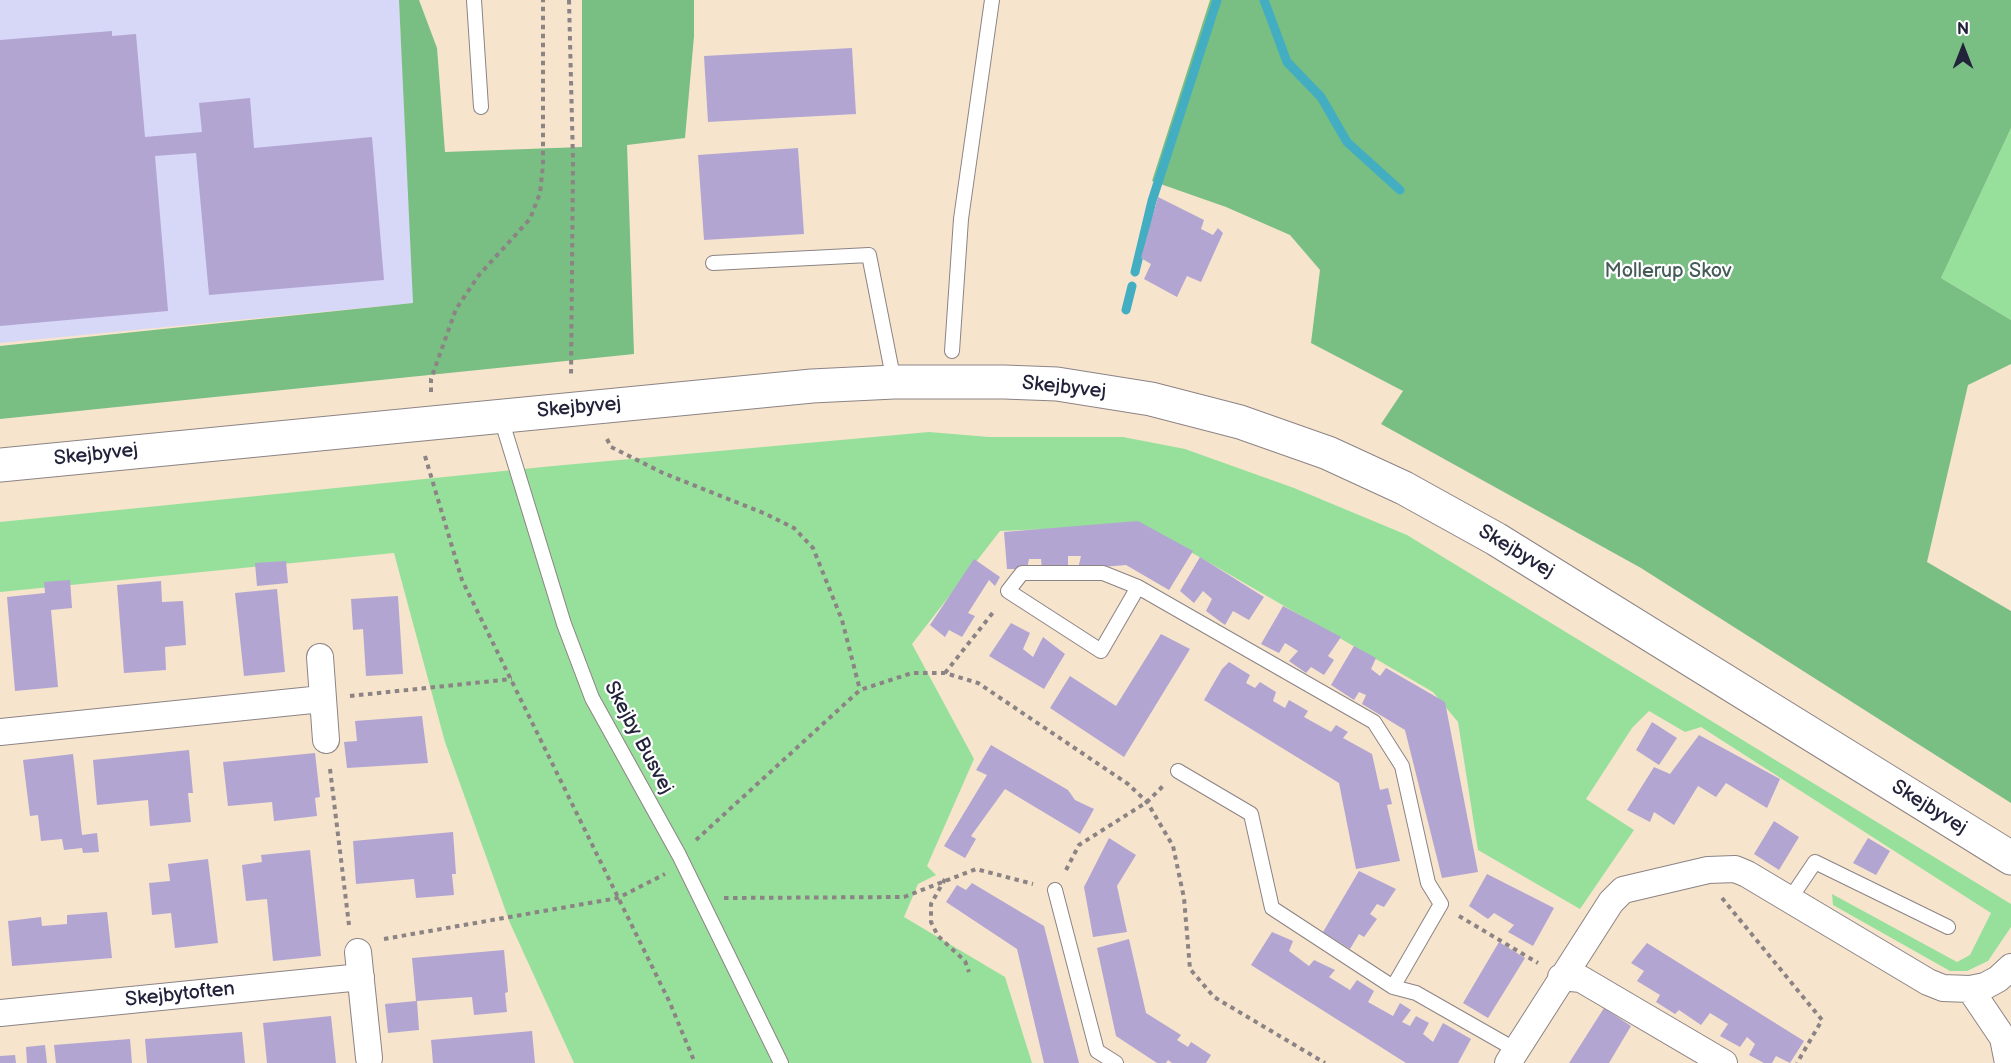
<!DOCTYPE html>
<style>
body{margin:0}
#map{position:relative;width:2011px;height:1063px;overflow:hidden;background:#f6e4cd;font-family:"Balsamiq Sans",sans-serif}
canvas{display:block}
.north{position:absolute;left:1933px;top:18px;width:60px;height:60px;-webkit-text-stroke:4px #fff;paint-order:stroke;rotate:0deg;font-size:16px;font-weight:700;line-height:24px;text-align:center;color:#22223b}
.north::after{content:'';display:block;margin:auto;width:21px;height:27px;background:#22223b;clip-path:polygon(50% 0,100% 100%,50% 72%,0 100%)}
</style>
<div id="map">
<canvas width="2011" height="1063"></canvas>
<div class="north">N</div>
</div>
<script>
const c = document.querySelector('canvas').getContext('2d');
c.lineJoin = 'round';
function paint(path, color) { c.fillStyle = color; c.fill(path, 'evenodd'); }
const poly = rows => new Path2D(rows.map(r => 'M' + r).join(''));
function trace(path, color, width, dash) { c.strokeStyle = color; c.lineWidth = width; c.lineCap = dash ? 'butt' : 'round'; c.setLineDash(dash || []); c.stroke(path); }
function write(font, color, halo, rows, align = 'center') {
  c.font = font + ' "Balsamiq Sans",sans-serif'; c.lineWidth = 4.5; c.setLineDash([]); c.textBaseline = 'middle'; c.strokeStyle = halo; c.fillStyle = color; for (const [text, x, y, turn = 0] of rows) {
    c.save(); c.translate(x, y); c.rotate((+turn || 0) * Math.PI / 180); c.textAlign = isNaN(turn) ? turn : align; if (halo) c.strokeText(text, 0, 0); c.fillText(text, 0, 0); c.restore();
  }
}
const built = poly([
 [0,0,399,0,414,303,0,343]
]);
const green = poly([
 [2011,128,2011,320,1941,278],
 [929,432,989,437,1123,437,1185,449,1294,488,1407,535,2011,904,2011,927,1988,961,1967,971,1950,971,1833,905,1832,894,1957,962,1970,955,1991,913,1701,727,1685,732,1649,711,1632,728,1586,799,1634,830,1580,909,1478,850,1458,722,1433,692,1144,525,1000,531,912,644,974,759,927,866,936,875,918,884,904,917,1005,977,1032,1063,574,1063,510,923,445,742,394,553,0,592,0,522,553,466]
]);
const forest = poly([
 [399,0,419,0,437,48,445,152,582,147,582,0,694,0,694,36,685,138,627,145,634,354,0,419,0,346,413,303],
 [1210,0,2011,0,2011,128,1941,278,2011,320,2011,364,1968,385,1927,562,2011,611,2011,803,1641,568,1381,424,1403,391,1311,343,1320,270,1290,235,1226,207,1152,181]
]);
const stream = poly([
 [1264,0,1287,62,1321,97,1347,142,1400,190],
 [1135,272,1152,201,1217,0],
 [1126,310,1132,286]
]);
const building = poly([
 [112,31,112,36,136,34,145,137,202,132,199,103,250,98,254,148,372,137,384,280,209,295,196,153,155,156,168,311,0,326,0,40],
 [852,48,856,114,708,122,704,56],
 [798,148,804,234,704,240,698,155],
 [1158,197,1204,220,1201,229,1213,235,1218,228,1223,233,1201,282,1187,276,1177,297,1144,279,1151,264,1141,258],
 [1138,521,1193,551,1169,590,1126,565,1078,569,1081,556,1068,556,1068,569,1042,570,1041,559,1029,559,1027,569,1007,569,1004,532],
 [1200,557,1264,597,1249,620,1233,611,1225,625,1206,611,1212,599,1203,591,1194,603,1180,591],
 [974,559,1000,577,995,586,989,580,968,613,975,616,962,637,949,630,945,637,930,625],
 [286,561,288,583,257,586,255,563],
 [70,580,72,608,51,610,58,687,15,691,7,597,45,593,44,582],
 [161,581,162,602,183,601,186,645,165,647,166,670,124,673,117,585],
 [277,589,285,672,244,676,235,593],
 [398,596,403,674,366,676,363,629,353,630,351,599],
 [1283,606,1341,637,1328,656,1334,660,1324,675,1311,667,1306,673,1289,661,1298,651,1285,643,1279,653,1261,644],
 [1011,623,1030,633,1023,649,1033,657,1043,637,1065,654,1044,689,989,656],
 [1161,634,1190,649,1124,757,1050,708,1070,676,1116,706],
 [1354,646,1376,658,1371,669,1380,676,1386,668,1445,702,1478,872,1442,878,1405,730,1362,704,1366,695,1359,692,1354,700,1331,685],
 [1229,662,1250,675,1246,683,1255,688,1260,682,1276,692,1273,701,1285,708,1289,700,1308,711,1304,717,1331,732,1336,725,1348,732,1343,738,1372,754,1380,790,1388,788,1392,804,1387,805,1400,861,1356,869,1339,783,1204,700,1222,669],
 [422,716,428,763,347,768,344,742,357,741,355,721],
 [1652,722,1677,738,1659,765,1636,750],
 [1699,735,1780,779,1767,808,1726,783,1716,797,1698,786,1674,825,1654,812,1650,822,1627,810,1654,767,1670,774],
 [991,745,1068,790,1075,800,1094,809,1080,834,1005,789,971,836,976,839,965,858,944,846,987,775,976,770],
 [189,750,193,793,188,793,191,822,150,826,148,800,97,805,93,760],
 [315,753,320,797,315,798,317,816,274,821,272,802,228,806,223,762],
 [73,754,82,835,97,833,99,852,83,853,82,848,64,850,62,839,41,841,38,815,30,816,23,760],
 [1774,821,1799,837,1779,870,1754,854],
 [453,832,456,874,452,874,454,895,416,898,414,879,356,884,353,841],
 [1109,838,1136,855,1117,886,1127,932,1093,937,1084,887],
 [1868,838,1890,851,1876,875,1853,863],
 [310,850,321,956,273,961,267,899,246,901,242,865,262,862,261,855],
 [208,859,218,943,175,948,171,913,152,915,149,883,170,881,168,864],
 [1359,871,1396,889,1384,907,1377,904,1370,914,1377,919,1364,937,1359,934,1350,949,1323,932],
 [1487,874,1554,908,1533,946,1508,932,1514,925,1494,913,1488,919,1469,906],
 [972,883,1044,926,1079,1063,1044,1063,1017,949,946,902,957,885,966,890],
 [107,912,112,958,12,966,8,921,41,917,42,926,67,924,67,915],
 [1272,932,1293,941,1289,951,1309,966,1314,960,1335,970,1329,977,1350,990,1357,980,1374,991,1368,1002,1393,1016,1400,1003,1411,1010,1402,1022,1410,1026,1416,1016,1429,1023,1423,1034,1433,1042,1443,1023,1471,1039,1458,1063,1406,1063,1251,965],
 [1129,939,1146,1013,1181,1035,1177,1040,1188,1047,1191,1042,1211,1055,1206,1063,1172,1063,1168,1060,1166,1063,1157,1063,1116,1036,1097,948],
 [1499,942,1525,958,1488,1018,1463,1003],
 [1647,943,1804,1041,1790,1063,1776,1056,1772,1063,1764,1063,1749,1055,1755,1044,1747,1037,1740,1047,1720,1036,1728,1024,1710,1013,1701,1025,1679,1010,1675,1014,1656,1002,1660,995,1637,981,1644,971,1631,963],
 [504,950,508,992,505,993,507,1012,474,1015,472,997,417,1001,419,1030,388,1033,385,1004,416,1001,412,958],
 [1604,1008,1631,1026,1609,1063,1569,1063],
 [331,1016,336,1063,267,1063,263,1023],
 [532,1031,535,1063,433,1063,431,1040],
 [242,1032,245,1063,147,1063,145,1039],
 [130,1039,132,1063,56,1063,54,1045],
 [45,1045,47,1063,27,1063,26,1047],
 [15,1055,16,1063,0,1063,0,1056]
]);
const path = poly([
 [569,0,573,161,571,378],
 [431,392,431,379,456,309,479,275,530,219,540,193,543,165,543,0],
 [607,439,611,447,663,473,766,514,794,528,813,548,842,620,860,690],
 [425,456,462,580,670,1003,695,1063],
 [945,673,995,610],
 [350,696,512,679],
 [330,769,349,925],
 [696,840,860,690,912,673,945,673,978,683,1128,784,1147,802,1173,846,1184,898,1190,969,1214,997,1325,1063],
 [1066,870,1079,845,1147,802,1163,786],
 [945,879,931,904,931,922,938,936,965,961,969,972],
 [724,898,904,897,976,869,1033,884],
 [1722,898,1822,1020,1797,1063],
 [1459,916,1538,963],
 [384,939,618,898,665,874]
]);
const lane = poly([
 [474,0,481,107],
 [713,263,869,255,894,382],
 [952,351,961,219,992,0],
 [500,415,564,624,592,698,679,855,781,1063],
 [1138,587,1101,651,1008,591,1022,573,1103,573,1138,587,1374,722,1402,766,1428,883,1441,904,1393,987,1272,908,1251,814,1178,771],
 [1055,890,1097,1051,1116,1063],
 [1790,899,1815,862,1948,927],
 [1393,987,1416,993,1516,1050]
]);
const street = poly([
 [320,657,326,740],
 [0,732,322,699],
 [358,952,369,1058],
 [1561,977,1581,979,1724,1063],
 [1970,989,2003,1038,2008,1063],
 [0,1013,361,977],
 [1508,1063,1611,902,1623,890,1708,870,1735,869,1747,874,1928,982,1943,988,1970,989,1985,986,1998,979,2011,967]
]);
const secondary = poly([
 [0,465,812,386,894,382,1004,382,1057,384,1151,399,1240,422,1328,453,1404,488,1496,539,2011,858]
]);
const parkNames = [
 ["Mollerup Skov",1668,272]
];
const streetNames = [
 ["Skejbyvej",1064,388,6],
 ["Skejbyvej",579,408,-5],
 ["Skejbyvej",96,455,-6],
 ["Skejbyvej",1516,552,31],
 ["Skejby Busvej",638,738,62],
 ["Skejbyvej",1929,808,32],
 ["Skejbytoften",180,995,-6]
];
paint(built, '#d7d7f8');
paint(green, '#97e09b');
paint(forest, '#79be83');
trace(stream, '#43adc2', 9);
paint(building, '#b2a5d2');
trace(lane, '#8c8384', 16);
trace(street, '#8c8384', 28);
trace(secondary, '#8c8384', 35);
trace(path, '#8c8384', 4, [4.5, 4.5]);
trace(lane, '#fff', 14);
trace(street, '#fff', 26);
trace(secondary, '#fff', 33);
write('20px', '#455b58', '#fff', parkNames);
write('20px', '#22223b', '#fff', streetNames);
</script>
